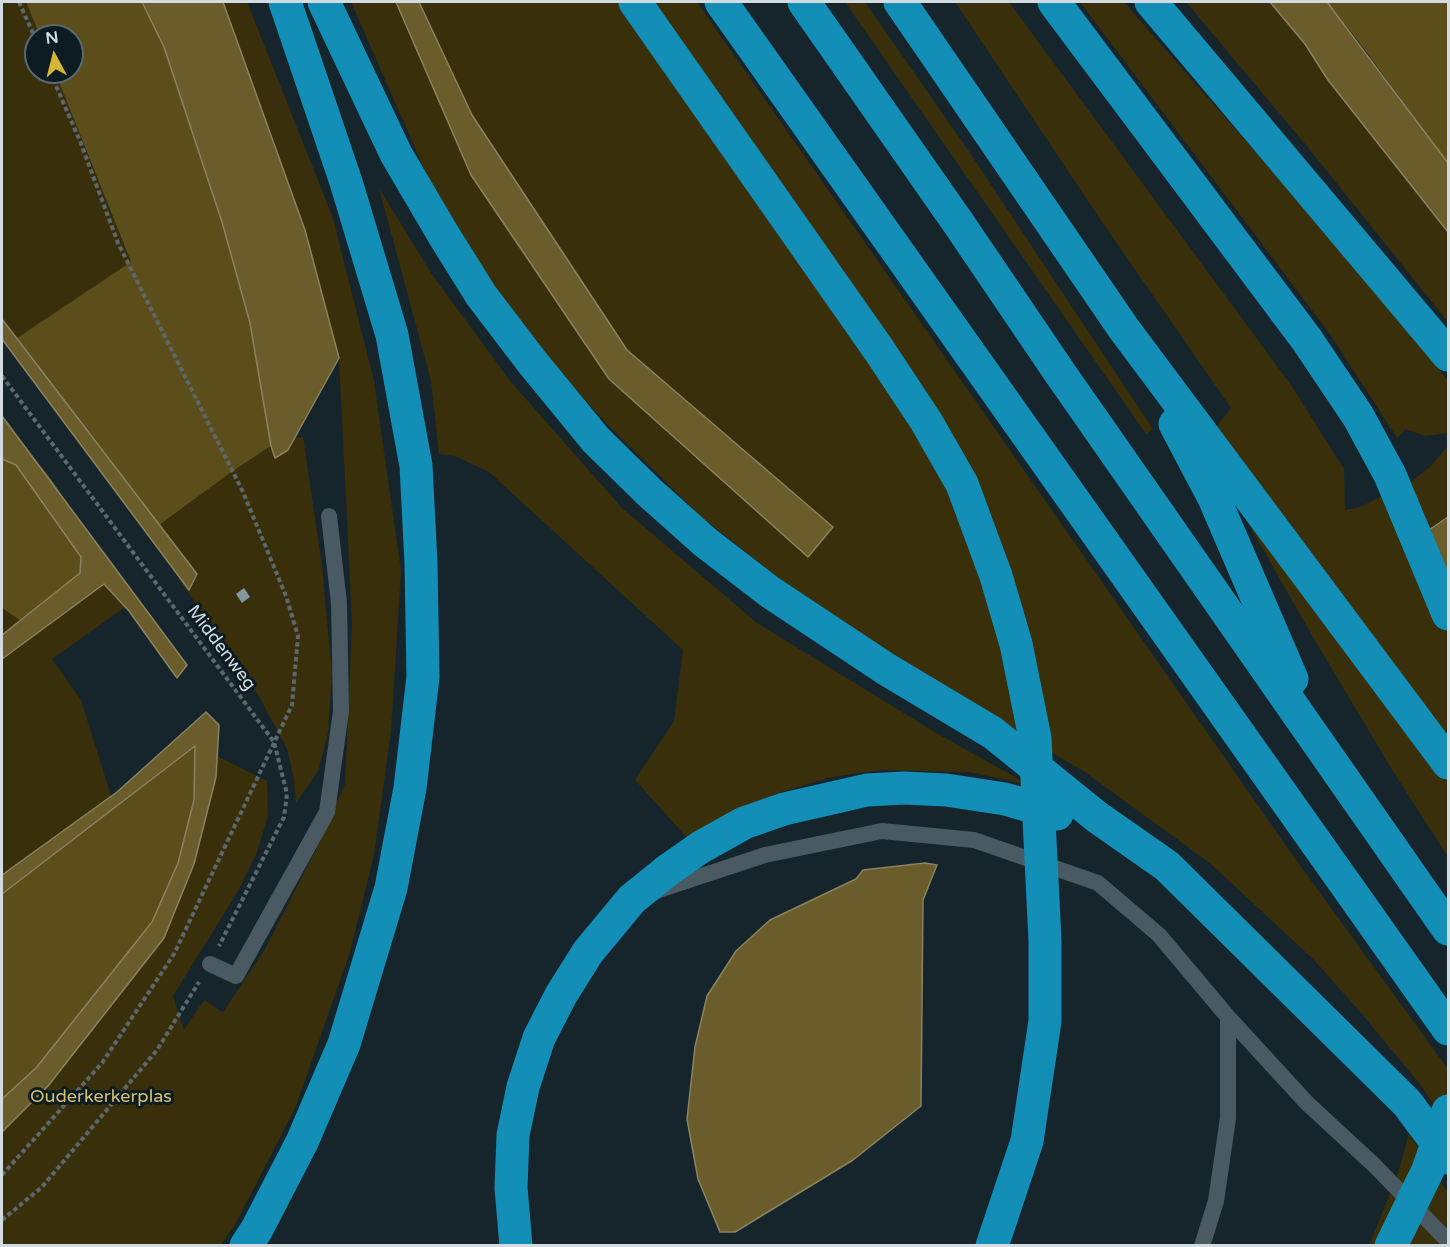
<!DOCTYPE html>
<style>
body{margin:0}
#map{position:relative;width:1450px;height:1247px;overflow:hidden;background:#16252c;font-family:"Varela Round",sans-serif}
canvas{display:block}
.frame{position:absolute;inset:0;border:3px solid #d1dbe0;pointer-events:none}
.north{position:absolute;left:24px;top:24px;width:60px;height:60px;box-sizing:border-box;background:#0d1c23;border:2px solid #5b686f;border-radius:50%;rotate:353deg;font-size:16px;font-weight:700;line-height:24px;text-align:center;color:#d1dbe0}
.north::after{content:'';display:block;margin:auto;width:21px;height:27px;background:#d5b534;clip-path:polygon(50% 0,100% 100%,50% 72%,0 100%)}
</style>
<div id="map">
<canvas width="1450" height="1247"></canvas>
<div class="frame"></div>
<div class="north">N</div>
</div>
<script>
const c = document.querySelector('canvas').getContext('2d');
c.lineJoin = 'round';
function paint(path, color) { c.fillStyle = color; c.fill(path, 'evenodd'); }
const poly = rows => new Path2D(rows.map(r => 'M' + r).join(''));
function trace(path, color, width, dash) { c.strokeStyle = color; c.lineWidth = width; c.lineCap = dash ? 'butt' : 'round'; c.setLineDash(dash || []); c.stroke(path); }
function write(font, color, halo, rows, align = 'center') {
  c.font = font + ' "Varela Round",sans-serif'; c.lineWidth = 6; c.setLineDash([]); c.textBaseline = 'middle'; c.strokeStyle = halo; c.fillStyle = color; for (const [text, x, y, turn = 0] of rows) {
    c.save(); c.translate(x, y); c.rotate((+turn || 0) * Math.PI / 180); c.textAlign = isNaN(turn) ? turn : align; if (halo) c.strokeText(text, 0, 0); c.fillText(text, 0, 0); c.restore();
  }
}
const green = poly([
 [2,2,26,2,40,36,36,36,36,72,55,72,131,263,17,338,2,317],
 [223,2,247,2,333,218,374,381,401,571,391,731,374,855,350,952,296,1106,235,1225,221,1245,2,1245,2,590,109,563,135,600,52,659,81,700,151,923,178,863,194,800,195,745,267,781,268,816,256,855,238,891,173,996,184,1030,204,1000,223,1012,264,951,319,844,345,784,352,622,339,358,305,230],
 [351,2,697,2,1294,857,1448,1069,1448,1130,1423,1088,1362,1014,1315,961,1211,864,1085,772,952,694,807,600,700,516,604,421,546,356,482,270,426,173],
 [845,2,865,2,968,150,1153,429,1146,434],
 [955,2,1009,2,1291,385,1344,469,1345,510,1357,508,1407,485,1430,467,1448,446,1448,857,1391,768,1313,637,1203,444,1231,408,1102,222],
 [1080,2,1124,2,1392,308,1448,381,1448,433,1425,436,1406,429,1397,438,1332,337],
 [1186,2,1270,2,1305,44,1328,80,1448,232,1448,322,1306,145],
 [379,188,431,273,511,382,623,509,757,623,938,734,1029,785,970,772,881,770,832,777,775,794,724,818,690,841,635,780,674,721,683,650,489,472,455,456,439,454,431,381],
 [303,436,322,566,332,673,328,733,318,771,296,803,294,779,287,749,260,698,162,554,158,526,230,473,271,446],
 [1409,1134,1448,1193,1448,1245,1369,1246,1398,1173]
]);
const forest = poly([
 [26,2,142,2,164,47,222,222,250,323,271,446,230,473,158,526,17,338,131,262,55,72,72,72,72,36,40,36],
 [1327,2,1448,2,1448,163,1359,42],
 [17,436,50,478,109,563,20,620,2,608,2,449],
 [195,745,194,800,178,863,152,922,36,1068,2,1099,2,894]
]);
const water = poly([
 [142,2,223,2,305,230,339,358,288,450,275,458,271,446,250,323,222,222,164,47,142,2],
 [396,2,419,2,472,115,627,350,833,527,808,557,609,379,471,175,396,2],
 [1270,2,1327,2,1448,163,1448,232,1328,80,1305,44,1270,2],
 [2,319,197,574,189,590,2,339,2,319],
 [2,416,187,665,177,678,129,611,104,584,2,659,2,635,80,573,81,557,16,465,2,459,2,416],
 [1448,517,1448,625,1410,543,1448,517],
 [206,712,219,725,216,777,194,864,164,938,48,1086,2,1132,2,1099,36,1068,152,922,178,863,194,800,195,746,2,894,2,875,117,792,206,712],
 [925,863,937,865,923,900,921,1106,853,1160,735,1232,720,1232,698,1179,687,1119,695,1047,707,996,736,951,770,920,856,879,863,870,925,863]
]);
const building = poly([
 [244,588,250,597,242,603,236,594]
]);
const path = poly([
 [19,2,36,40],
 [2,376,274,742,287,794,284,817,219,946],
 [2,1175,102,1063,174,954,292,705,298,636,286,596,243,492,118,243,80,141,50,72],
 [2,1220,42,1187,157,1050,199,982]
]);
const lane = poly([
 [656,891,765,855,882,831,974,840,1098,883,1159,935,1228,1017,1306,1102,1372,1163,1448,1241],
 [210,964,236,976,327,812,341,711,339,603,329,516],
 [1202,1246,1216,1201,1228,1118,1228,1017]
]);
const highway = poly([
 [324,2,396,154,443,234,481,295,532,362,596,440,649,492,705,542,770,592,886,669,993,733,1097,817,1167,866,1407,1103,1448,1158],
 [635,2,879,350,926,421,962,484,996,576,1016,644,1035,738,1045,941,1045,1021,1027,1141,992,1246],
 [721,2,1448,1029],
 [804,2,959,224,1060,373,1448,929],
 [900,2,1124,329,1448,763],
 [1054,2,1307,340,1358,416,1390,475,1448,614],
 [1151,2,1448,355],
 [1175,424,1214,498,1292,679],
 [246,1246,257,1229,302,1142,344,1044,391,888,410,788,423,677,421,563,416,466,392,335,346,182,285,2],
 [516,1246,511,1188,513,1135,523,1087,539,1038,561,995,588,952,632,899,668,870,701,847,744,823,784,809,867,790,904,788,946,790,1005,799,1057,814],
 [1391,1246,1428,1170,1448,1111]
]);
const streetNames = [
 ["Middenweg",221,648,53]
];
const parkNames = [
 ["Ouderkerkerplas",101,1097]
];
paint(green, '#392f0a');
paint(forest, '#5b4e1b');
paint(water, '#6a5d2b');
trace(water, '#898361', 1.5);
paint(building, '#84969f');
trace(path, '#5b686e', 4, [4.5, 3]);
trace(lane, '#495a62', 16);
trace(highway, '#128eb7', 33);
write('18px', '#d1dbe0', '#0d1c23', streetNames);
write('18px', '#d5c072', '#0d1c23', parkNames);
</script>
